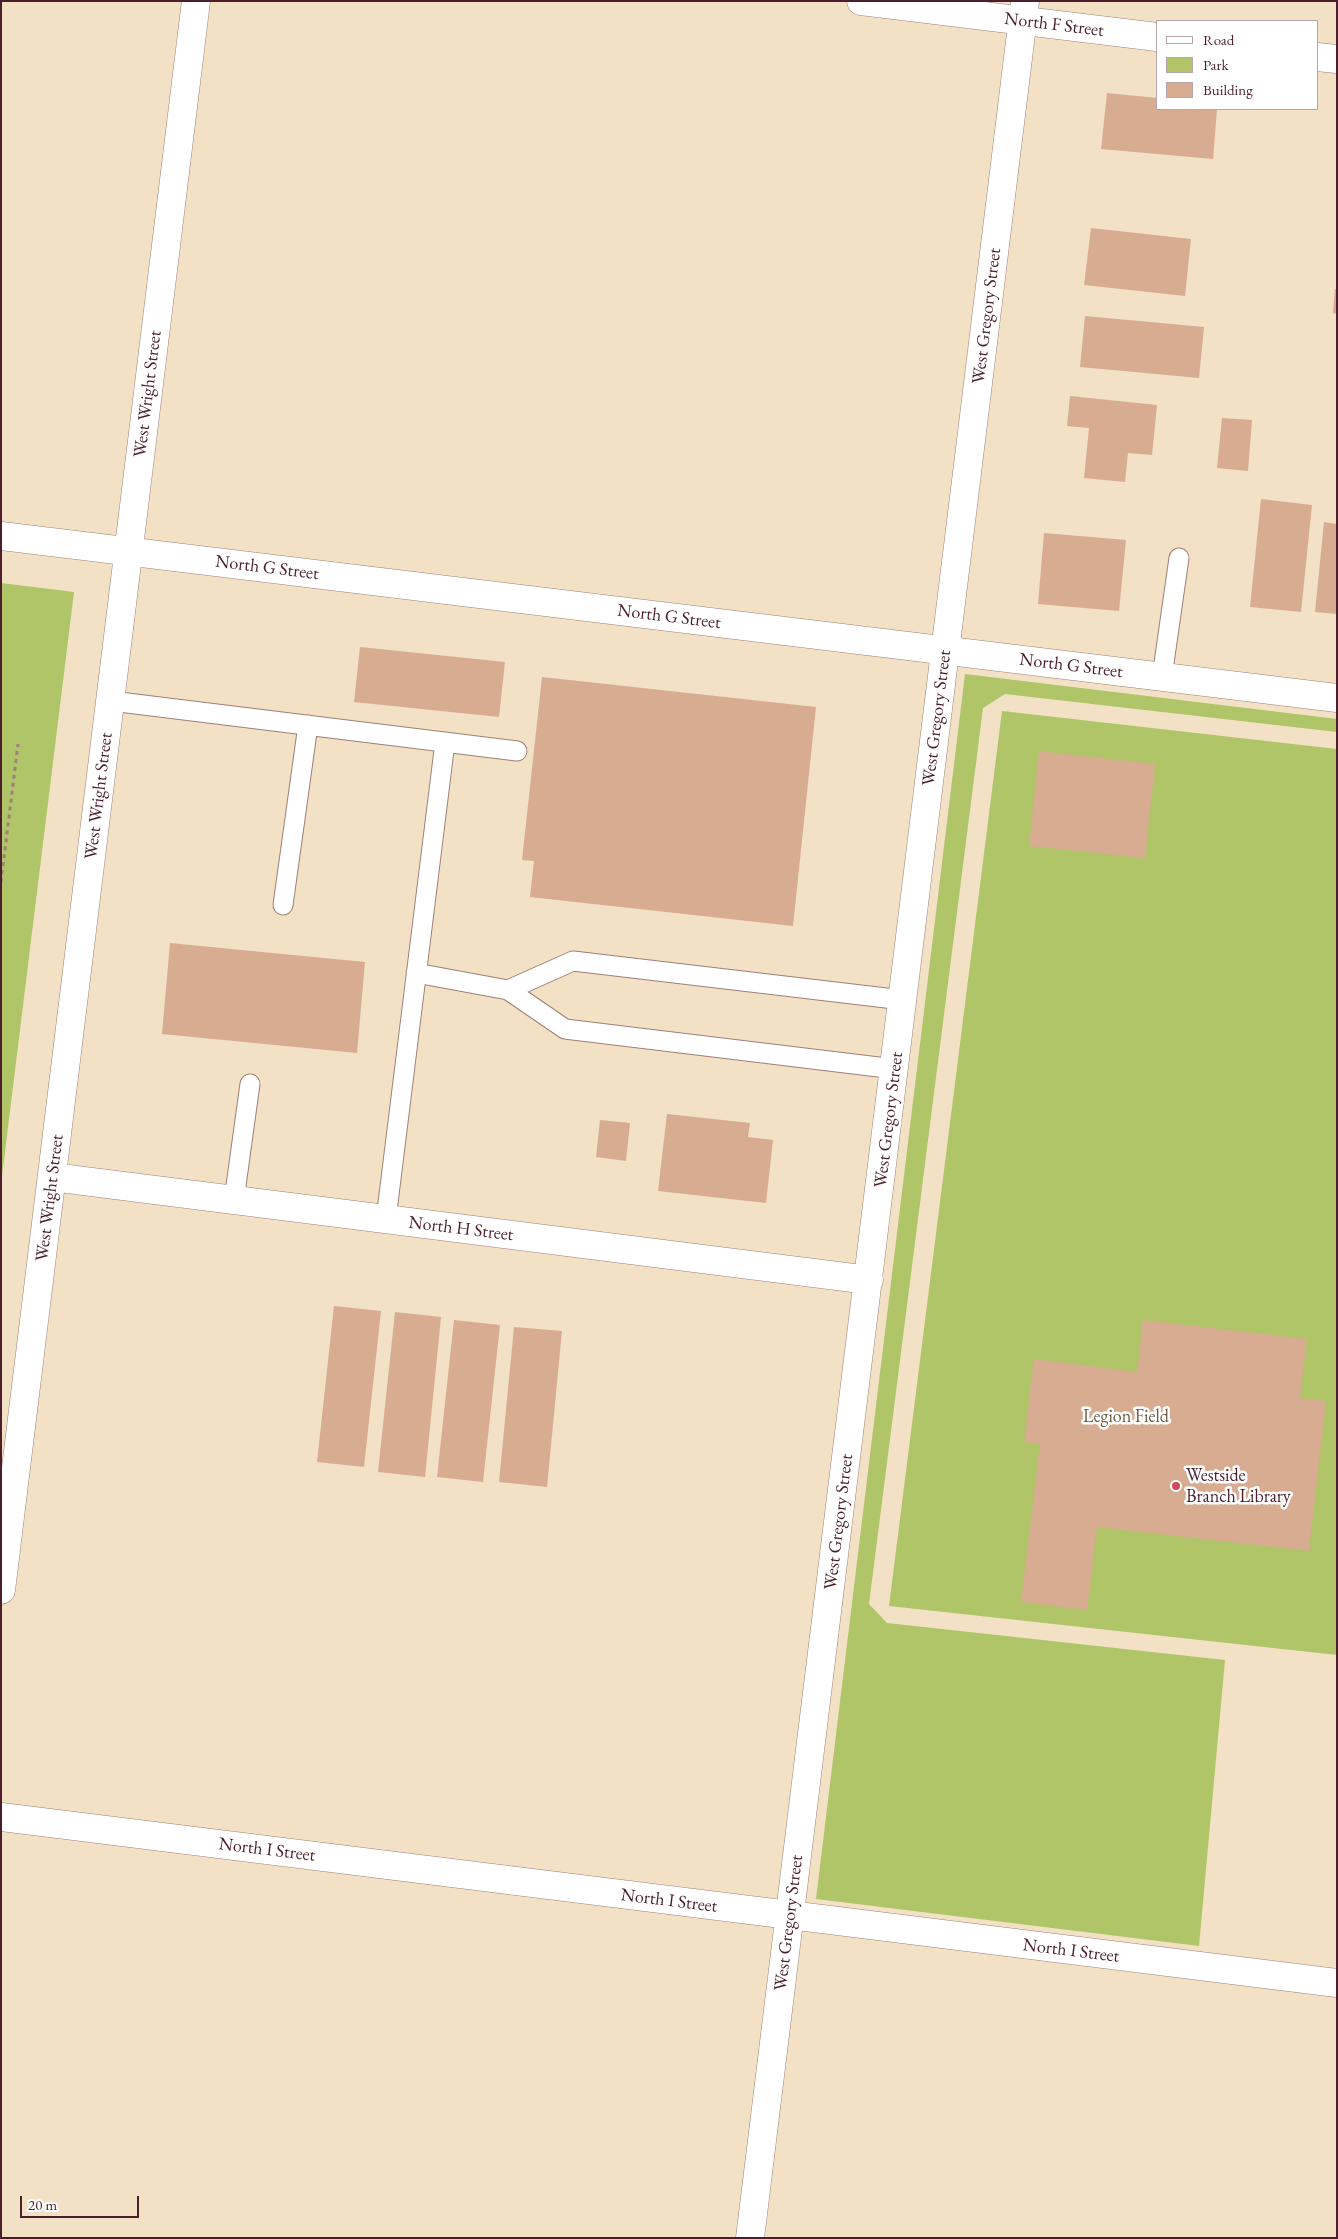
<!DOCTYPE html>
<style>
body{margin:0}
#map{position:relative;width:1338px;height:2239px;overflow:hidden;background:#f2e1c4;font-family:"EB Garamond",serif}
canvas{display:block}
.frame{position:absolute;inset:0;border:2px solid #4a1f2b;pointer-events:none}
.legend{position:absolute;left:1156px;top:20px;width:162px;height:90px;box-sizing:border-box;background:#fff;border:1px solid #b7a5aa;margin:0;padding:6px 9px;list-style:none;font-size:15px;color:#4a1f2b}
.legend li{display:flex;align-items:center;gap:10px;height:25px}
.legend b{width:25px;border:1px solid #b7a5aa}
.scale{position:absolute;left:20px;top:2196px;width:119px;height:22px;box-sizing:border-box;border:2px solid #4a1f2b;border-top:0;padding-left:6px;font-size:15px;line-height:18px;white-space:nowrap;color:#4a1f2b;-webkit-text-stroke:4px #fff;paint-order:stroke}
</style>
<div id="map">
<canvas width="1338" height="2239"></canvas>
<div class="frame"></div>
<ul class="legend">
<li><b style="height:6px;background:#fff"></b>Road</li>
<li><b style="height:14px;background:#b0c468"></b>Park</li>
<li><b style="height:14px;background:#d7ac90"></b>Building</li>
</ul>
<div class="scale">20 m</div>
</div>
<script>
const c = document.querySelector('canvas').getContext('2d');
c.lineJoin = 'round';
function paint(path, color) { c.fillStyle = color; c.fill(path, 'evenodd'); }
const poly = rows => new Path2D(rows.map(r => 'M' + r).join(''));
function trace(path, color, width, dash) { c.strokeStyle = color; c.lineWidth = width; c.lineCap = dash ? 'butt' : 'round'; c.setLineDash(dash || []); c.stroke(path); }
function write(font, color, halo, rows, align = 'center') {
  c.font = font + ' "EB Garamond",serif'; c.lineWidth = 5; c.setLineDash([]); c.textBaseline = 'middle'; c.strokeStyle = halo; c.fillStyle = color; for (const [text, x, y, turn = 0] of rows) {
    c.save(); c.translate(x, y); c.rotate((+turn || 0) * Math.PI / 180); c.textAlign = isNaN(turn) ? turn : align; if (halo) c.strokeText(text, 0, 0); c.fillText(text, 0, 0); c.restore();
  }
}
const green = poly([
 [1,583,74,592,1,1184],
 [965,674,1337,719,1337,732,1005,694,983,708,869,1604,887,1623,1225,1660,1199,1946,816,1899],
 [1002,711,1337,749,1337,1655,889,1606]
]);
const building = poly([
 [1107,93,1157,98,1157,109,1217,109,1213,159,1101,149],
 [1091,228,1191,239,1185,296,1084,285],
 [1335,289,1337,289,1337,314,1333,313],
 [1085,316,1204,327,1199,378,1080,367],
 [1070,396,1157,405,1152,455,1128,453,1125,482,1084,478,1089,428,1067,426],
 [1222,418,1252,420,1248,471,1217,468],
 [1261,499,1312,505,1301,612,1250,607],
 [1324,522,1337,524,1337,614,1315,612],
 [1044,533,1126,540,1119,611,1038,604],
 [360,647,505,662,499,717,354,702],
 [542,677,816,707,793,926,530,897,534,861,522,860],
 [1039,751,1155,764,1145,858,1029,846],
 [170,943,365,962,357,1053,162,1034],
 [667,1114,750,1123,748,1137,773,1140,766,1203,658,1191],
 [600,1120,630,1123,626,1161,596,1157],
 [334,1306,381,1311,364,1467,317,1462],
 [395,1312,441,1317,425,1477,378,1472],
 [454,1320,500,1325,483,1482,437,1477],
 [1143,1320,1307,1339,1300,1398,1326,1401,1309,1551,1097,1527,1087,1610,1021,1602,1040,1444,1024,1442,1034,1359,1137,1372],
 [514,1327,562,1331,547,1487,499,1482]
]);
const path = poly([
 [1,882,18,744]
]);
const service = poly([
 [1162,677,1179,558],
 [111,701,517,751],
 [283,905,308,725],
 [416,973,508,990,565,1029,895,1069],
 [508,990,573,961,903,1000],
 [234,1200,250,1084],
 [386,1219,445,742]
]);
const minor = poly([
 [861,1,1157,37],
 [1317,57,1337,59],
 [1,536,1337,698],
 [52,1177,869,1280],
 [1,1590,196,1],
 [1,1817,1337,1983]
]);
const tertiary = poly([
 [750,2238,1025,1]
]);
const markers = [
 [1176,1486,5,"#d1495b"]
];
const streetNames = [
 ["North F Street",1054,25,7],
 ["West Gregory Street",987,316,-83],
 ["West Wright Street",148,394,-83],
 ["North G Street",267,568,7],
 ["North G Street",669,617,7],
 ["North G Street",1071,666,7],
 ["West Gregory Street",937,718,-83],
 ["West Wright Street",99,796,-83],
 ["West Gregory Street",889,1120,-83],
 ["West Wright Street",50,1198,-83],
 ["North H Street",461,1229,7],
 ["West Gregory Street",839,1522,-83],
 ["North I Street",267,1850,7],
 ["North I Street",669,1901,7],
 ["West Gregory Street",789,1923,-83],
 ["North I Street",1071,1951,7]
];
const parkNames = [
 ["Legion Field",1126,1417]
];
const poiNames = [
 ["Westside",1186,1476],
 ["Branch Library",1186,1497]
];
paint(green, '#b0c468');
paint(building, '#d7ac90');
trace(service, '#9e8078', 21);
trace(minor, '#9e8078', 29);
trace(tertiary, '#9e8078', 29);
trace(path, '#9e8078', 3, [4, 4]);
trace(service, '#fff', 19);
trace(minor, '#fff', 28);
trace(tertiary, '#fff', 28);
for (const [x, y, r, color] of markers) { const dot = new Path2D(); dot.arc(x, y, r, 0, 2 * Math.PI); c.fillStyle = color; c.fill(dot); trace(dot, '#fff', 2); }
write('18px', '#4a1f2b', '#fff', streetNames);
write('18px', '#6e5940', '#fff', parkNames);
write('18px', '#4a1f2b', '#fff', poiNames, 'left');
</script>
